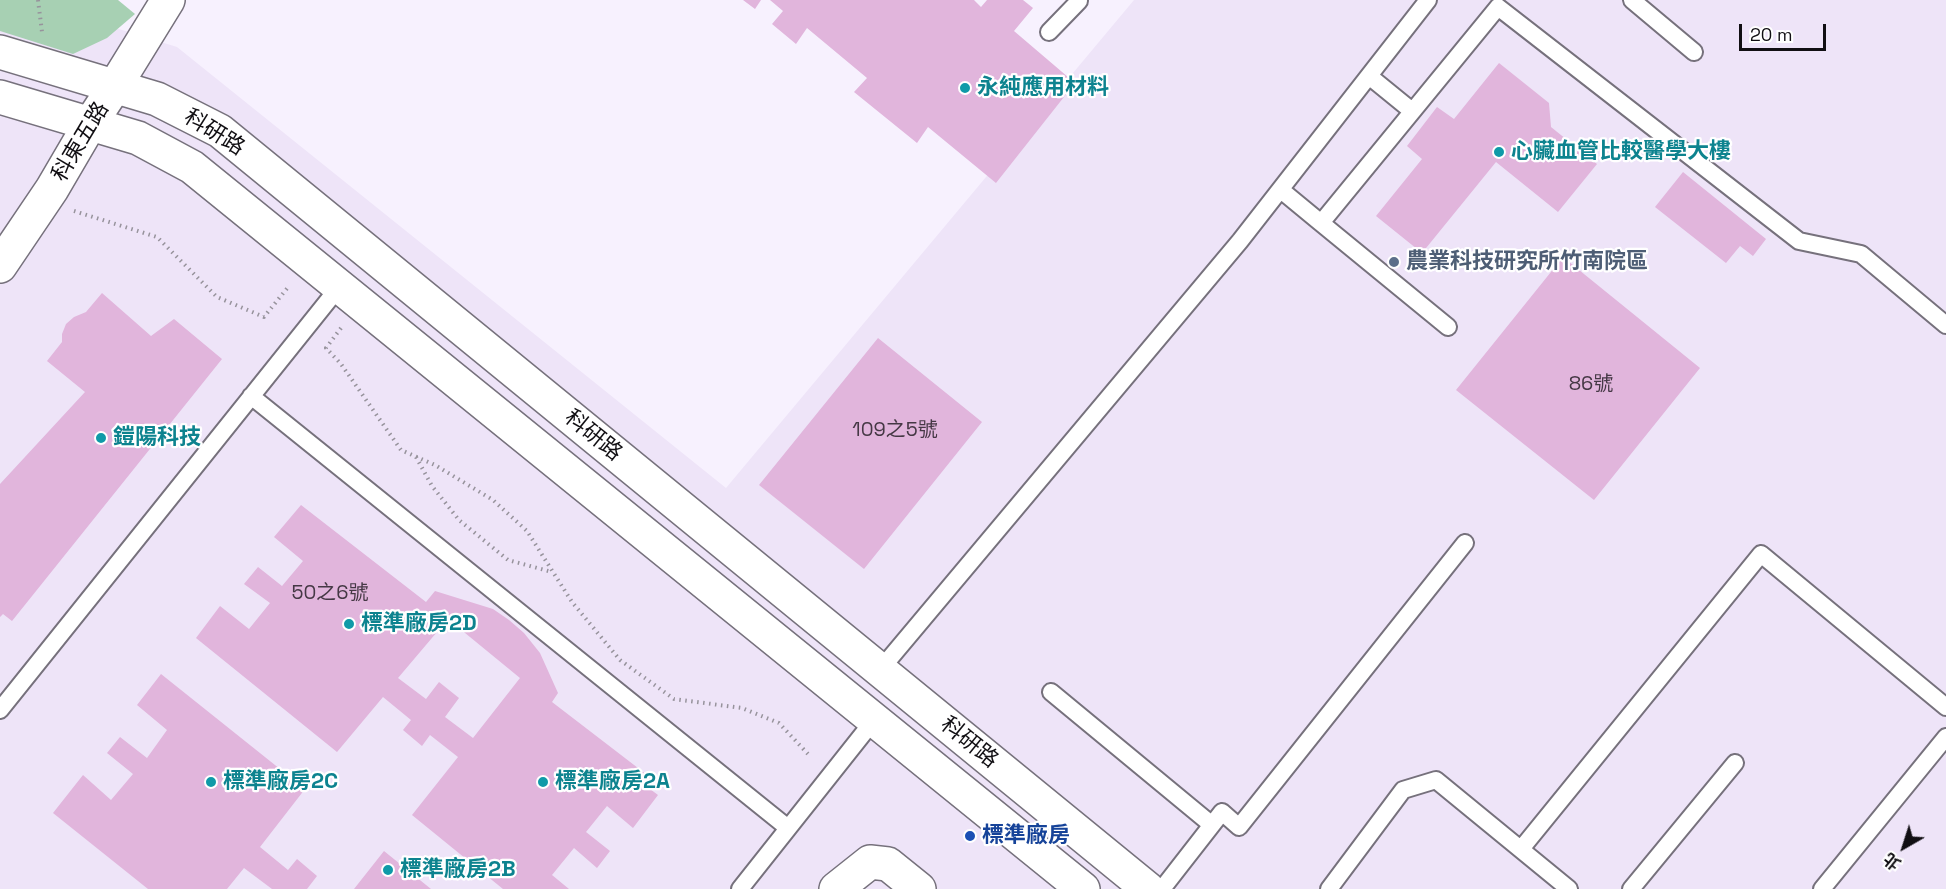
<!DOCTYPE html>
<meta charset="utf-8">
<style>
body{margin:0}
#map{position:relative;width:1946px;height:889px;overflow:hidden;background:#f7f1fe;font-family:"Space Grotesk","Noto Sans TC",sans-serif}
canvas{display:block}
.north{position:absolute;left:1874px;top:817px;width:60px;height:60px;-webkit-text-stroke:4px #fff;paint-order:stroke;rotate:219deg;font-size:16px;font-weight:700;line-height:24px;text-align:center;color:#110f13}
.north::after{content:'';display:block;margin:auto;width:21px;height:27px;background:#110f13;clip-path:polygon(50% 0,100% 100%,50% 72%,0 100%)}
.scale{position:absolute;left:1739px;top:24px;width:87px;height:27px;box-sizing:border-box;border:3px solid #110f13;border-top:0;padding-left:8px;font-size:18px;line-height:21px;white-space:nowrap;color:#110f13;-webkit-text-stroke:4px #fff;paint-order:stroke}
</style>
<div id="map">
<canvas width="1946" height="889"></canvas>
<div class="north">北</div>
<div class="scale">20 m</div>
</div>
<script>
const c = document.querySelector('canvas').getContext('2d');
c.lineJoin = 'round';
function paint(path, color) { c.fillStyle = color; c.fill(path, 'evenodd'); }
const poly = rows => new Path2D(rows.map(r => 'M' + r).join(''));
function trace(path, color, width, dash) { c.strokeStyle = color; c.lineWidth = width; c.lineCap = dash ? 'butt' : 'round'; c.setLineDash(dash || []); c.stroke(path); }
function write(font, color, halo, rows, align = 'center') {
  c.font = font + ' "Space Grotesk","Noto Sans TC",sans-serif'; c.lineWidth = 4.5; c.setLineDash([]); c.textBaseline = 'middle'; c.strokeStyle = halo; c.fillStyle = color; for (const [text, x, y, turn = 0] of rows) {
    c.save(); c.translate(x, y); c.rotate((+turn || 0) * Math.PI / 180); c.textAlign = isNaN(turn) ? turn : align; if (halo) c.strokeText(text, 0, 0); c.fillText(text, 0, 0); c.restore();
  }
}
const built = poly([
 [0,0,25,0,177,47,726,488,1134,0,1946,0,1946,889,0,889]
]);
const green = poly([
 [0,0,118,0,135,14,107,38,73,54,0,31]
]);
const building = poly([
 [743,0,761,0,755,9],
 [770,0,974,0,981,7,987,0,1023,0,1033,8,1014,31,1075,83,996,183,928,127,917,143,854,92,867,78,807,28,796,44,772,24,783,11],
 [1499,63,1549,103,1551,127,1597,164,1558,212,1496,162,1422,253,1376,216,1422,159,1407,146,1437,107,1454,119],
 [1683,172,1766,239,1753,256,1740,246,1726,263,1655,207],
 [1563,257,1700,368,1594,500,1456,390],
 [102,293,151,336,174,319,222,359,12,621,3,614,0,617,0,484,85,392,47,361,62,342,62,334,66,324,74,317,86,312],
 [878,338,982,422,864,569,759,485],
 [301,505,426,602,435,591,493,609,509,620,524,633,540,653,558,693,552,702,651,778,646,786,658,795,633,828,607,806,586,832,610,851,597,868,574,848,552,875,569,889,503,889,412,815,458,757,430,735,422,746,403,730,411,720,383,697,337,752,196,638,220,606,249,629,270,603,244,584,258,567,282,586,303,561,274,537],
 [448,619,520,678,473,738,445,717,459,698,439,682,426,699,398,678],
 [161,674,305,789,260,847,288,870,297,859,317,876,307,889,272,889,244,868,227,889,148,889,53,813,83,775,111,800,133,774,107,753,120,737,147,758,167,730,137,705],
 [384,851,431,889,354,889]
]);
const path = poly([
 [38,0,42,32],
 [74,211,157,237,217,297,264,317,289,286],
 [341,328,326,348,341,364,401,450,435,465,493,500,527,531,572,602,620,660,674,699,742,708,779,723,808,754],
 [416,457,432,486,459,520,508,560,552,572]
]);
const lane = poly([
 [1632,0,1694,52],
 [1049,32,1079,1,1078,0],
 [1369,76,1412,111],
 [1281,190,1321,223],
 [1448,327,1321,223,1498,7,1799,241,1861,254,1946,325],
 [251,396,788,828],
 [880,670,1240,241,1428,0],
 [1051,692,1212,825],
 [0,710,339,287],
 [1521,849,1761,554,1946,707],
 [740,889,874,720],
 [1162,889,1222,812,1239,827,1465,543],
 [1329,889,1403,790,1436,780,1569,889],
 [1631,889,1735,763],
 [1822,889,1946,737]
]);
const street = poly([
 [0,266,52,189,90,124,115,86,168,0],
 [836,889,870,862,888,864,919,889]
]);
const secondary = poly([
 [0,52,157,99,220,131,1148,889],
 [0,97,138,138,192,167,1083,889]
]);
const markers = [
 [965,88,6,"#0f9aa8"],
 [1499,152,6,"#0f9aa8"],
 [1394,262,6,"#5c6f8a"],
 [101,438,6,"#0f9aa8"],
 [349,624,6,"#0f9aa8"],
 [211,782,6,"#0f9aa8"],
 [543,782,6,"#0f9aa8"],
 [970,836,6,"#1a4fb4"],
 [388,870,6,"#0f9aa8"]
];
const numberNames = [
 ["86號",1591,385],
 ["109之5號",895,431],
 ["50之6號",330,594]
];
const cultureNames = [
 ["永純應用材料",977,88],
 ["心臟血管比較醫學大樓",1511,152],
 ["鎧陽科技",113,438],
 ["標準廠房2D",361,624],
 ["標準廠房2C",223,782],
 ["標準廠房2A",555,782],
 ["標準廠房2B",400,870]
];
const streetNames = [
 ["科研路",214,133,32],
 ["科東五路",81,142,-59],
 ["科研路",593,436,39],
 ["科研路",969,743,39]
];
const serviceNames = [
 ["農業科技研究所竹南院區",1406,262]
];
const transitNames = [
 ["標準廠房",982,836]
];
paint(built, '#eee4f8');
paint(green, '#a7d0b3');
paint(building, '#e1b5dc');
trace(lane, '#76717c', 20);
trace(street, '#76717c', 36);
trace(secondary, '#76717c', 36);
trace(path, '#97939c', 4, [1.5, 4.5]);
trace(lane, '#fff', 16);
trace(street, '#fff', 33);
trace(secondary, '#fff', 33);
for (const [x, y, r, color] of markers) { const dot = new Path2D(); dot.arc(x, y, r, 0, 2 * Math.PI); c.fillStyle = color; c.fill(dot); trace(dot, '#fff', 2); }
write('20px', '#453845', null, numberNames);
write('bold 22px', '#0d838f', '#fff', cultureNames, 'left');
write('22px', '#110f13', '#fff', streetNames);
write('bold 22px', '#4e5e75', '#fff', serviceNames, 'left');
write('bold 22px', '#164399', '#fff', transitNames, 'left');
</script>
